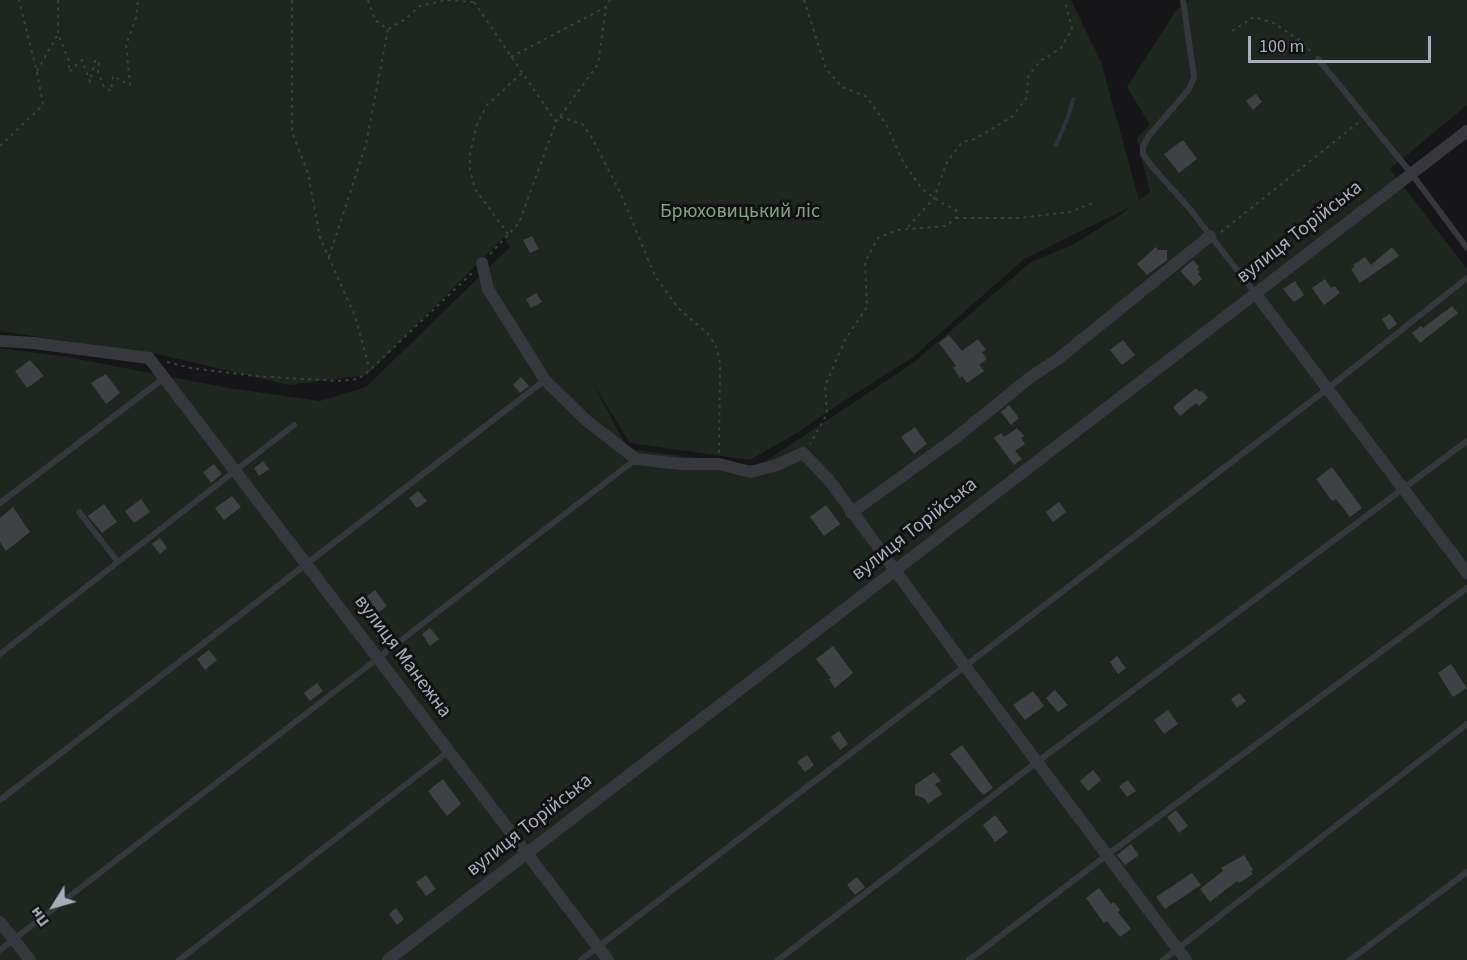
<!DOCTYPE html>
<meta charset="utf-8">
<style>
body{margin:0}
#map{position:relative;width:1467px;height:960px;overflow:hidden;background:#161618;font-family:"Source Sans 3",sans-serif}
canvas{display:block}
.north{position:absolute;left:24px;top:876px;width:60px;height:60px;-webkit-text-stroke:4px #111113;paint-order:stroke;rotate:233deg;font-size:16px;font-weight:700;line-height:24px;text-align:center;color:#a8adb8}
.north::after{content:'';display:block;margin:auto;width:21px;height:27px;background:#a8adb8;clip-path:polygon(50% 0,100% 100%,50% 72%,0 100%)}
.scale{position:absolute;left:1248px;top:36px;width:183px;height:27px;box-sizing:border-box;border:3px solid #a8adb8;border-top:0;padding-left:8px;font-size:18px;line-height:21px;white-space:nowrap;color:#a8adb8;-webkit-text-stroke:4px #111113;paint-order:stroke}
</style>
<div id="map">
<canvas width="1467" height="960"></canvas>
<div class="north">Пн</div>
<div class="scale">100 m</div>
</div>
<script>
const c = document.querySelector('canvas').getContext('2d');
c.lineJoin = 'round';
function paint(path, color) { c.fillStyle = color; c.fill(path, 'evenodd'); }
const poly = rows => new Path2D(rows.map(r => 'M' + r).join(''));
function trace(path, color, width, dash) { c.strokeStyle = color; c.lineWidth = width; c.lineCap = dash ? 'butt' : 'round'; c.setLineDash(dash || []); c.stroke(path); }
function write(font, color, halo, rows, align = 'center') {
  c.font = font + ' "Source Sans 3",sans-serif'; c.lineWidth = 6; c.setLineDash([]); c.textBaseline = 'middle'; c.strokeStyle = halo; c.fillStyle = color; for (const [text, x, y, turn = 0] of rows) {
    c.save(); c.translate(x, y); c.rotate((+turn || 0) * Math.PI / 180); c.textAlign = isNaN(turn) ? turn : align; if (halo) c.strokeText(text, 0, 0); c.fillText(text, 0, 0); c.restore();
  }
}
const green = poly([
 [0,0,1071,0,1101,62,1139,200,1150,192,1137,138,1150,125,1127,87,1177,9,1189,0,1467,0,1467,105,1390,169,1467,269,1467,960,0,960,0,348,67,357,229,388,320,401,366,387,510,247,504,237,367,375,289,385,166,356,0,331],
 [1130,207,1119,216,1072,245,1031,262,913,363,758,466,628,449,592,382,630,443,750,460,800,431,839,404,912,358,1024,259]
]);
const stream = poly([
 [1056,145,1068,117,1073,99]
]);
const building = poly([
 [1256,94,1262,102,1253,110,1246,101],
 [1183,140,1197,159,1179,173,1164,154],
 [532,236,539,249,530,253,523,240],
 [1156,247,1158,250,1167,250,1167,260,1147,275,1137,264],
 [1392,247,1399,256,1360,283,1351,269,1355,267,1353,265,1365,257,1371,265],
 [1193,260,1199,267,1197,269,1200,272,1198,274,1202,279,1194,286,1180,271],
 [1325,279,1331,288,1335,286,1340,293,1324,305,1312,288],
 [1295,281,1304,295,1294,302,1283,289],
 [536,293,542,302,531,308,526,299],
 [1452,306,1458,313,1420,343,1412,333,1421,326,1423,328],
 [1390,314,1397,324,1389,330,1382,319],
 [949,335,962,351,978,339,986,350,982,352,987,359,979,365,984,371,967,383,962,376,960,378,953,368,956,366,939,343],
 [1123,340,1135,355,1122,365,1110,350],
 [30,360,44,376,27,388,15,371],
 [106,374,120,393,106,404,91,383],
 [521,377,529,386,520,393,513,385],
 [1196,388,1200,392,1202,391,1208,398,1199,406,1196,403,1180,416,1173,407],
 [1009,405,1019,418,1011,425,1001,412],
 [915,427,927,444,914,454,901,437],
 [1017,428,1024,436,1021,438,1025,444,1015,451,1022,459,1014,465,994,438,1001,433,1004,437],
 [263,461,269,469,259,476,254,468],
 [214,464,222,474,211,483,203,472],
 [1332,467,1362,508,1350,517,1336,499,1332,501,1316,479],
 [418,491,427,501,417,508,409,498],
 [232,496,241,507,224,520,215,508],
 [141,499,150,512,134,523,125,511],
 [1059,502,1066,512,1053,522,1046,512],
 [104,504,117,522,102,533,88,516],
 [826,505,840,524,824,536,810,517],
 [13,507,30,532,6,551,0,542,0,518],
 [160,538,167,548,160,554,152,544],
 [375,590,387,606,370,619,358,603],
 [430,628,439,639,430,646,422,634],
 [833,646,853,673,835,688,829,680,831,678,816,659],
 [209,650,217,660,205,670,197,659],
 [1117,656,1126,668,1118,674,1110,662],
 [1451,664,1467,688,1453,697,1438,673],
 [317,683,323,691,310,701,304,693],
 [1055,690,1068,705,1058,712,1046,698],
 [1033,691,1044,706,1025,720,1013,705],
 [1239,693,1246,701,1237,708,1231,699],
 [1168,710,1178,724,1164,734,1154,720],
 [839,731,848,744,840,750,831,737],
 [962,745,993,788,983,795,950,754],
 [807,755,814,765,805,772,797,762],
 [1093,770,1101,780,1088,791,1080,781],
 [934,772,941,781,935,784,942,794,928,804,924,798,915,795,915,785],
 [443,779,461,804,447,816,428,791],
 [1128,780,1136,791,1127,797,1119,786],
 [1176,810,1188,826,1179,833,1167,817],
 [995,815,1008,832,995,842,983,825],
 [1131,844,1139,855,1125,865,1117,855],
 [1244,855,1253,870,1251,871,1253,874,1239,883,1237,881,1210,902,1200,889,1223,871,1221,868],
 [1192,873,1201,885,1165,909,1156,897],
 [426,875,436,889,426,896,416,882],
 [857,877,865,887,855,895,847,885],
 [1099,888,1111,904,1114,902,1120,910,1118,912,1131,929,1120,937,1107,921,1104,923,1086,898],
 [396,908,404,919,397,925,389,914]
]);
const path = poly([
 [58,0,58,34,69,61,69,72,82,60,90,82,95,61,99,61,98,72,104,87,111,91,113,76,130,85,126,45,136,18,138,0],
 [292,0,292,132,308,173,320,238,355,316,370,370],
 [368,0,375,20,388,29,404,20,420,6,447,0,474,2,473,0],
 [804,0,826,69,842,87,867,97,887,126,903,162,922,189,940,202,956,210,956,218,946,226,897,230,878,238,865,262,867,307,845,340,825,386,827,414,810,444],
 [474,2,556,122],
 [1232,31,1254,17,1274,23,1302,42,1312,53],
 [511,57,606,7],
 [37,71,58,34],
 [560,117,582,124,591,136,620,192,655,276,678,308,708,334,716,346,720,363,719,453],
 [0,146,43,105,37,72,19,0],
 [956,218,1019,218,1070,212,1095,202],
 [908,227,934,198,947,162,962,142,975,139,1013,116,1027,97,1028,77,1040,61,1061,48,1072,29,1066,5,1067,0],
 [1221,232,1358,123],
 [508,234,475,189,470,170,470,154,477,124,487,105,522,73],
 [490,254,519,223,556,122,598,64,606,7,610,0],
 [329,257,366,144,388,29],
 [167,362,191,368,255,376,339,381,358,379,370,370,472,273]
]);
const lane = poly([
 [1183,0,1194,77,1189,89,1148,137,1143,147,1143,154,1150,164,1189,208,1255,293],
 [1318,59,1411,173,1467,248],
 [0,503,164,378],
 [79,512,118,562],
 [0,654,294,425],
 [0,800,545,380],
 [0,950,636,459],
 [179,960,449,751],
 [581,960,1327,389,1467,278],
 [778,960,1037,762,1467,441],
 [969,960,1107,855,1467,588],
 [1163,960,1467,724],
 [1350,960,1467,872]
]);
const street = poly([
 [482,263,488,289,545,380,587,421,636,459,681,464,719,464,750,472,777,465,803,453,829,480,965,666,1186,960],
 [1255,293,1467,573],
 [0,341,34,343,149,358,608,960],
 [851,513,954,439,1032,376,1058,359,1210,236],
 [0,922,30,960],
 [388,960,1467,131]
]);
const parkNames = [
 ["Брюховицький ліс",740,213]
];
const streetNames = [
 ["вулиця Торійська",1300,233,-38],
 ["вулиця Торійська",915,530,-38],
 ["вулиця Манежна",402,657,53],
 ["вулиця Торійська",530,826,-38]
];
paint(green, '#1e261f');
trace(stream, '#2c353c', 4);
paint(building, '#404145');
trace(path, '#3d3f44', 2, [3, 4.5]);
trace(lane, '#37383d', 6);
trace(street, '#37383d', 12);
write('20px', '#7fa381', '#111113', parkNames);
write('20px', '#a8adb8', '#111113', streetNames);
</script>
